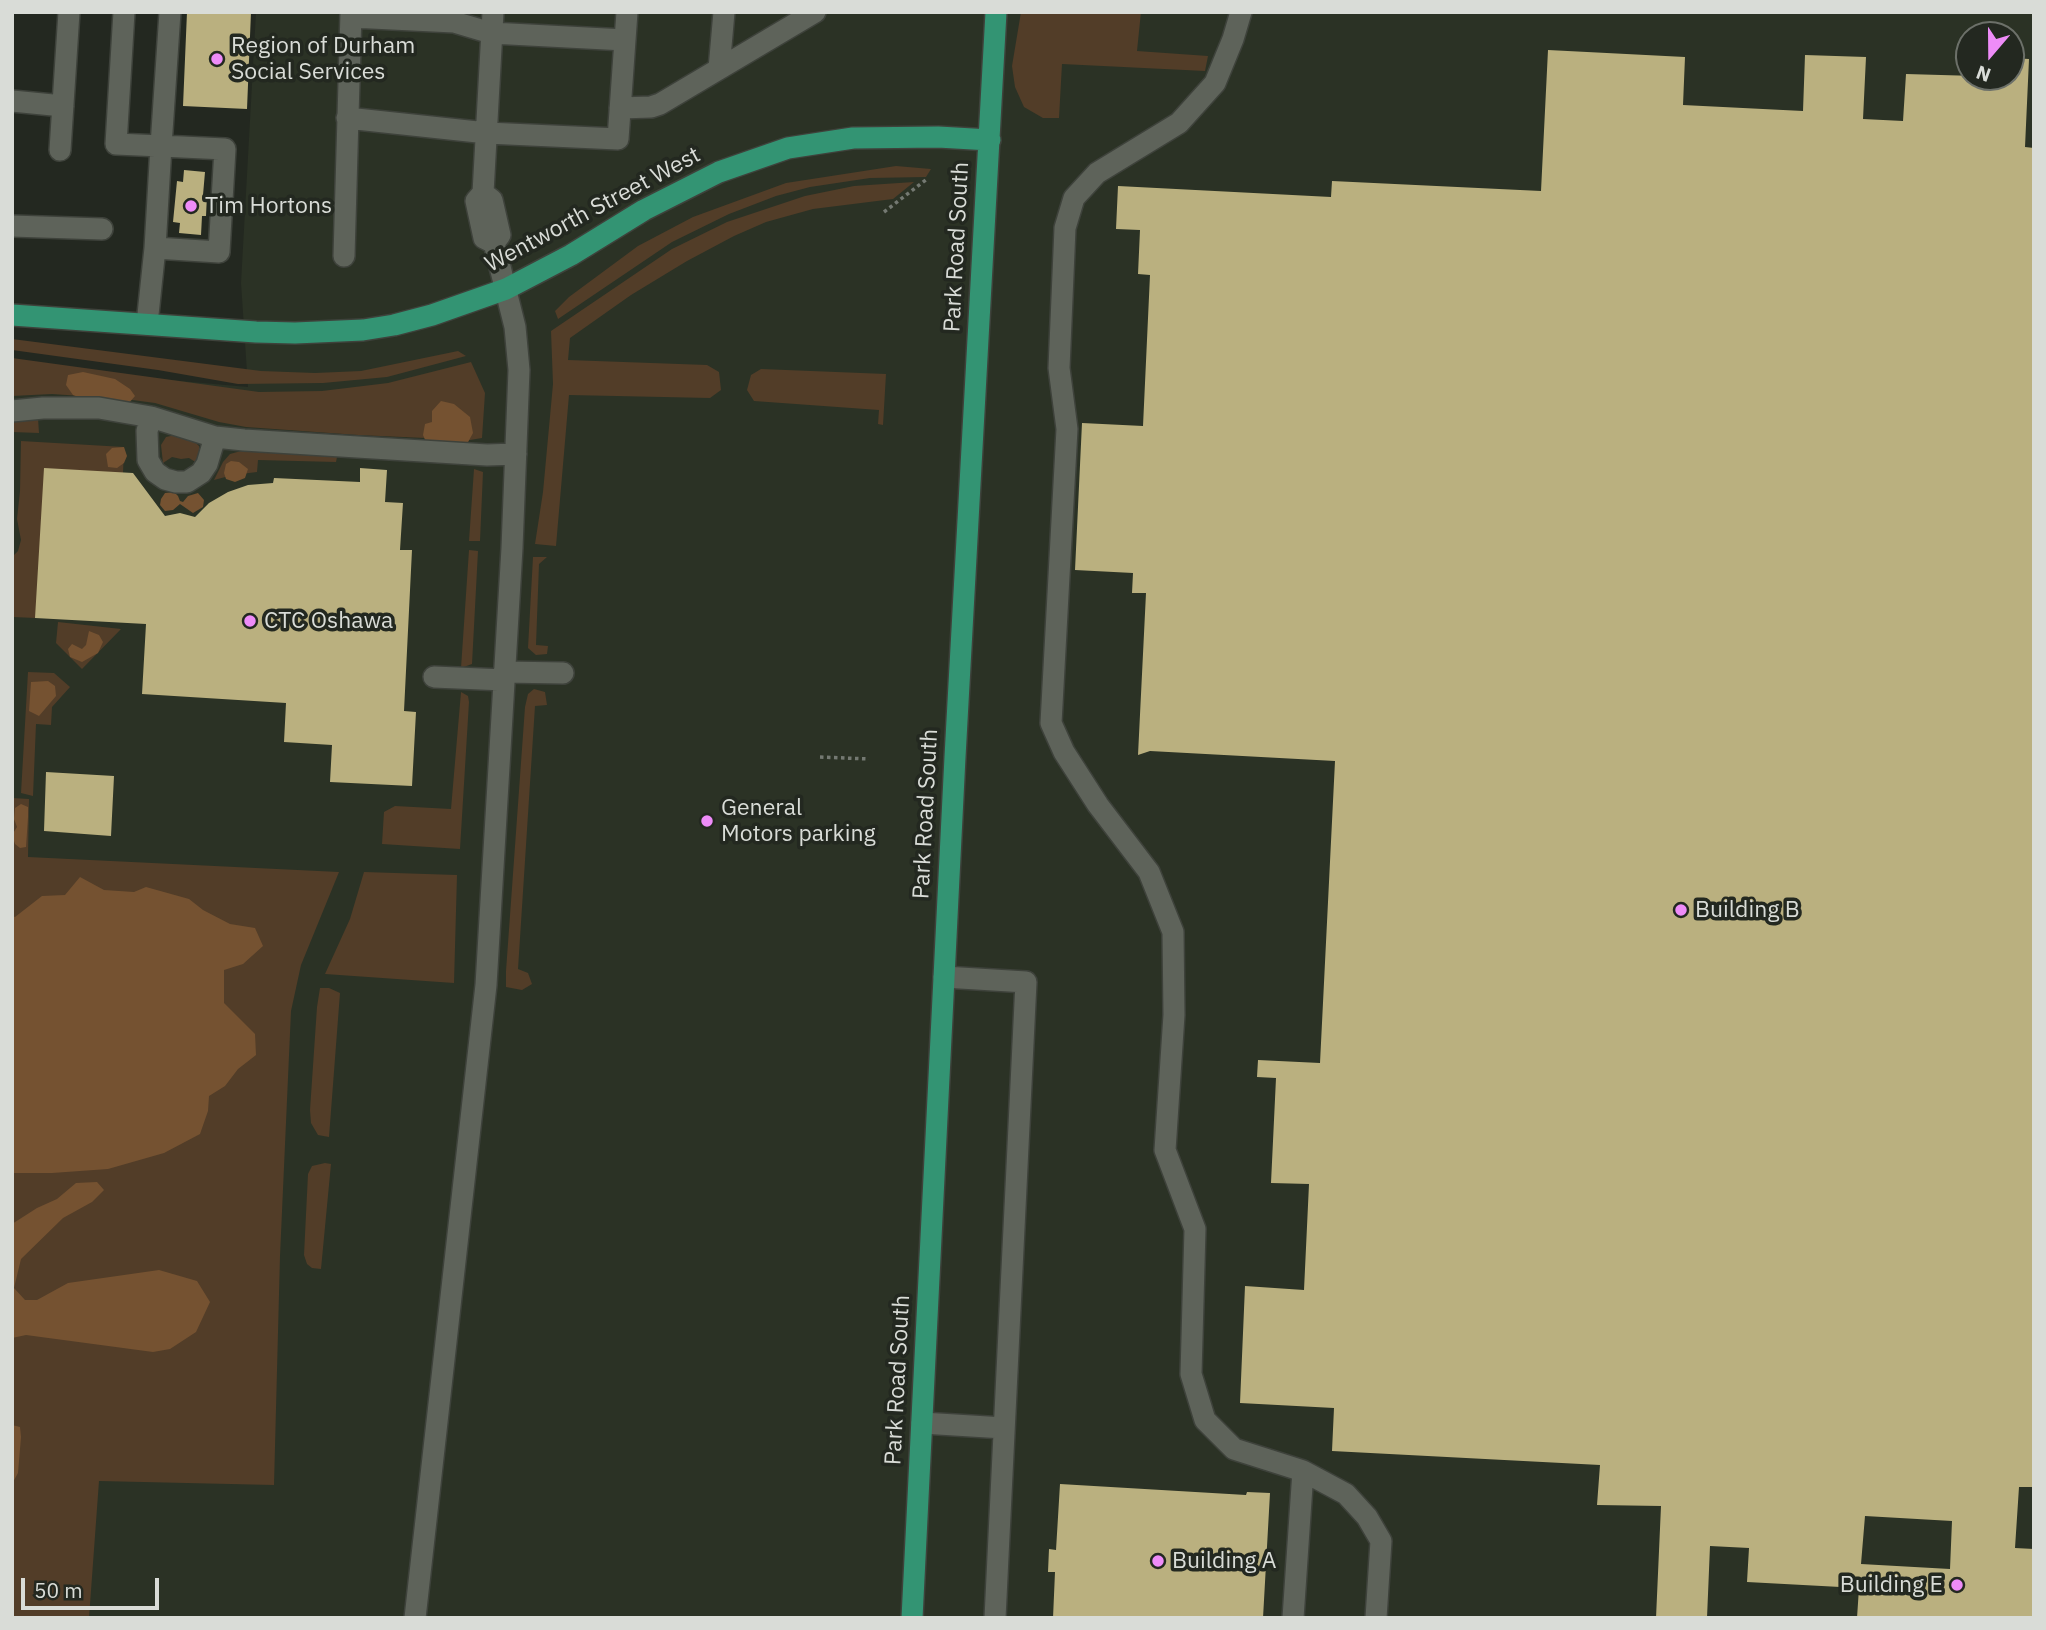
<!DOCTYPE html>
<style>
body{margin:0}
#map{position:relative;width:2046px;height:1630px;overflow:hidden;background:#232820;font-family:"IBM Plex Sans",sans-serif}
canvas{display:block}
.frame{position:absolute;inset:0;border:14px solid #d9dcd7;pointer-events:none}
.north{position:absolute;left:1955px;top:21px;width:70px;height:70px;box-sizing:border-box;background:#232820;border:2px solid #6c7069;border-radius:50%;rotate:200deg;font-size:19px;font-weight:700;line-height:28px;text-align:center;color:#d9dcd7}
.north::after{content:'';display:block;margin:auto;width:24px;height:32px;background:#ee8cf8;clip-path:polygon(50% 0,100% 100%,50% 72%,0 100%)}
.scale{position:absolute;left:21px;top:1578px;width:138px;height:32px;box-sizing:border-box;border:4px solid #d9dcd7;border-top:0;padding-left:9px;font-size:21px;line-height:24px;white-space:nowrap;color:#d9dcd7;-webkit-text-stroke:5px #232820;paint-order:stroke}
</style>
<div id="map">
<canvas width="2046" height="1630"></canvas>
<div class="frame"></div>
<div class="north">N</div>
<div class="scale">50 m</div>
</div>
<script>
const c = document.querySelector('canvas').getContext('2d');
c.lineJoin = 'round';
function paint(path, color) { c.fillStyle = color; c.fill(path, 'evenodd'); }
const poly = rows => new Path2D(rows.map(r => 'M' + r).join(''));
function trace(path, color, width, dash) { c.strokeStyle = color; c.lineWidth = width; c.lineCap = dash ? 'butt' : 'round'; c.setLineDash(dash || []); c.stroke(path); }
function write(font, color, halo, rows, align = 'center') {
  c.font = font + ' "IBM Plex Sans",sans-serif'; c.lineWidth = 7; c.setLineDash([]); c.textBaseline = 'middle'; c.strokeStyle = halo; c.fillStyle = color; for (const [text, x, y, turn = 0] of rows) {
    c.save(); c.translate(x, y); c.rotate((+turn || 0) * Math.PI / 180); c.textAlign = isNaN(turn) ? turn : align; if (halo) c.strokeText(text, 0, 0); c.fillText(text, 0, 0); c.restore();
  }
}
const built = poly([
 [256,12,2034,12,2034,1618,12,1618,12,366,248,387,241,283],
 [1969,35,2011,35,2011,77,1969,77]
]);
const green = poly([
 [1021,12,1141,12,1137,51,1208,56,1205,71,1062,64,1059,118,1043,118,1024,107,1015,87,1012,66],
 [896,166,931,169,926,177,870,178,810,187,776,196,729,214,672,242,558,319,555,311,569,297,638,246,693,217,786,183],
 [914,182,893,199,813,209,766,222,734,236,687,261,631,295,570,338,568,360,707,365,719,372,721,390,710,398,569,395,556,546,535,544,543,492,553,384,551,331,672,249,727,222,805,196,854,186],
 [12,339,261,371,315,373,361,371,458,351,466,356,387,377,323,383,238,384,158,370,12,350],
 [12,358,259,392,322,391,388,383,471,362,485,393,482,438,470,440,358,435,246,427,219,422,155,403,125,399,52,394,12,396],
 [761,369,886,374,883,425,878,424,879,410,754,401,747,390,751,375],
 [38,418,39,433,12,432,12,421],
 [175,435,194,441,199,446,200,455,197,463,189,458,181,459,172,457,163,463,161,445,166,437],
 [21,441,124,447,123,473,35,618,13,617,14,568,12,557,18,551,21,540,17,519,20,491],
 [241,451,337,457,336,462,258,460,257,472,233,475,214,480,223,462,230,454],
 [474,469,483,472,480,541,469,541],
 [469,550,478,551,472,664,461,668],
 [533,557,547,557,539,564,536,645,548,646,547,654,536,655,528,648],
 [58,622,121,629,82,669,56,643],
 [28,672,54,673,70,687,52,707,51,725,36,724,33,796,21,793],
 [534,689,545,692,547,705,535,706,518,969,528,973,532,984,522,990,506,987,506,971,525,707,528,694],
 [461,692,468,696,469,702,460,849,382,844,384,812,395,806,451,809],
 [12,798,29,799,28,857,339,872,301,965,291,1011,280,1256,274,1485,99,1481,89,1618,12,1618],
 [364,872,457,875,454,983,325,974,350,919],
 [320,988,329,988,340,993,329,1137,318,1135,311,1123,310,1110,317,1007],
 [325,1163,331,1164,321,1269,312,1268,307,1264,304,1255,308,1174,312,1166]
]);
const forest = poly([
 [83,372,115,379,130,389,135,396,129,403,86,400,73,395,66,385,68,375],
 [441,401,454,404,470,417,473,433,467,444,426,442,423,435,425,424,432,422,432,411],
 [124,447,127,456,124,463,117,468,108,467,106,454,112,448],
 [231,461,239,462,248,469,245,478,235,482,226,479,224,473,226,464],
 [174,492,178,496,180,501,183,502,188,496,198,493,204,500,203,507,193,513,180,504,173,510,165,511,160,505,161,499,165,493],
 [89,631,99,635,103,642,98,653,82,662,70,657,68,649,72,644,82,649,86,645],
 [48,681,55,686,56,696,39,716,29,711,31,682],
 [21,804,28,807,28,817,26,847,20,848,15,844,12,835,17,827,14,819,15,808],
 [80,877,104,890,134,892,146,887,189,899,203,910,230,924,255,928,263,946,243,964,224,970,224,1003,255,1034,256,1055,238,1069,225,1086,209,1096,208,1111,200,1134,164,1153,108,1169,52,1173,12,1173,12,916,15,917,42,896,65,895],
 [97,1182,104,1190,92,1202,63,1218,21,1259,14,1288,25,1300,37,1300,68,1283,159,1270,197,1281,210,1302,196,1332,170,1349,153,1352,26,1335,12,1338,12,1224,37,1208,57,1199,76,1183],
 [12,1425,20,1427,21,1437,18,1473,12,1484]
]);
const building = poly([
 [187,12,251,12,247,109,183,106],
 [1548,50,1685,57,1683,105,1803,111,1805,55,1866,57,1863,119,1903,121,1906,74,2011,77,2011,58,2029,59,2025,147,2034,148,2034,1487,2019,1487,2015,1548,2034,1549,2034,1618,1857,1618,1859,1588,1747,1582,1749,1548,1710,1546,1707,1618,1656,1618,1661,1506,1597,1505,1600,1465,1332,1451,1334,1408,1240,1403,1245,1286,1304,1290,1309,1184,1271,1183,1276,1078,1257,1077,1258,1060,1320,1063,1335,761,1150,751,1138,755,1146,593,1132,593,1133,573,1075,570,1082,423,1143,426,1150,275,1138,274,1140,230,1116,229,1118,186,1331,197,1332,181,1541,191],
 [1865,1516,1952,1521,1950,1569,1861,1564],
 [184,170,205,172,203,195,207,195,206,216,202,216,201,235,179,233,180,223,173,222,177,181,183,182],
 [44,468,133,473,165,516,180,513,195,517,209,503,228,492,248,485,273,483,274,478,360,482,360,468,387,470,385,502,403,503,400,550,412,550,404,711,416,712,412,786,330,782,332,745,284,742,286,703,142,694,146,624,35,618],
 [46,772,114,776,111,836,44,831],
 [1060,1484,1246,1495,1247,1492,1270,1493,1263,1618,1053,1618,1055,1572,1048,1572,1049,1549,1056,1550]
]);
const path = poly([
 [884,212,927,179],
 [820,757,869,759]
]);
const minor = poly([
 [124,12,116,144,161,146,170,12],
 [1241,12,1233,39,1215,83,1179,123,1097,173,1074,198,1065,228,1059,368,1067,429,1051,723,1064,752,1098,805,1149,872,1173,932,1174,1015,1165,1150,1195,1229,1191,1374,1205,1420,1234,1449,1303,1471],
 [351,17,454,22,491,33,625,40,627,12],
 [719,69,724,12],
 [12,101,63,106],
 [620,108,651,107,660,104,815,12],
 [347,118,487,133,618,139,625,40],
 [60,150,69,12],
 [483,193,492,200,500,235,494,243,484,238,476,201,483,193,493,12],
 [12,226,102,229],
 [344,256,351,12],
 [147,324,155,248,161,146,225,149,219,252,155,248],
 [12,411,43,408,99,408,151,417,215,437,244,440,487,455,516,454],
 [151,417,147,431,148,460,155,472,165,479,176,482,187,482,201,473,207,464,215,437],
 [504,672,563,673],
 [434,677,504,680],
 [944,977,1026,982,995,1618],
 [922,1423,1004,1428],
 [415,1618,486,985,512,548,519,370,515,327,494,243],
 [1293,1618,1303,1471,1346,1494,1367,1517,1381,1541,1376,1618]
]);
const major = poly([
 [12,315,256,332,295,333,363,330,394,325,432,315,506,289,571,255,644,210,719,172,788,148,853,138,938,137,990,140],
 [912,1618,955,757,996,12]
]);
const markers = [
 [217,59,7,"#ee8cf8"],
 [191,206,7,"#ee8cf8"],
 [250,621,7,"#ee8cf8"],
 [707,821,7,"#ee8cf8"],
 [1681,910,7,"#ee8cf8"],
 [1158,1561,7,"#ee8cf8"],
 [1957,1585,7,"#ee8cf8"]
];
const poiNames = [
 ["Region of Durham",231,46],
 ["Social Services",231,72],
 ["Tim Hortons",205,206],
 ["CTC Oshawa",264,621],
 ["General",721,808],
 ["Motors parking",721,834],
 ["Building B",1695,910],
 ["Building A",1172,1561],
 ["Building E",1943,1585,"right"]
];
const streetNames = [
 ["Wentworth Street West",593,210,-28],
 ["Park Road South",957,247,-87],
 ["Park Road South",926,814,-87],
 ["Park Road South",898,1380,-87]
];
paint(built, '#2b3225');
paint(green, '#523d28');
paint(forest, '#755231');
paint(building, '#bab07f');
trace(minor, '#3e423b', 24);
trace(major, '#3e423b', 24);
trace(path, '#747972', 3.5, [3.5, 3.5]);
trace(minor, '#5e635a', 21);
trace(major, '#339473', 21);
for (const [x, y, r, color] of markers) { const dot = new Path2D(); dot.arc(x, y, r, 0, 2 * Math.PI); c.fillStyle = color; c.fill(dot); trace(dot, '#232820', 2.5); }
write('23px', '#d9dcd7', '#232820', poiNames, 'left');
write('23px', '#d9dcd7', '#232820', streetNames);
</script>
